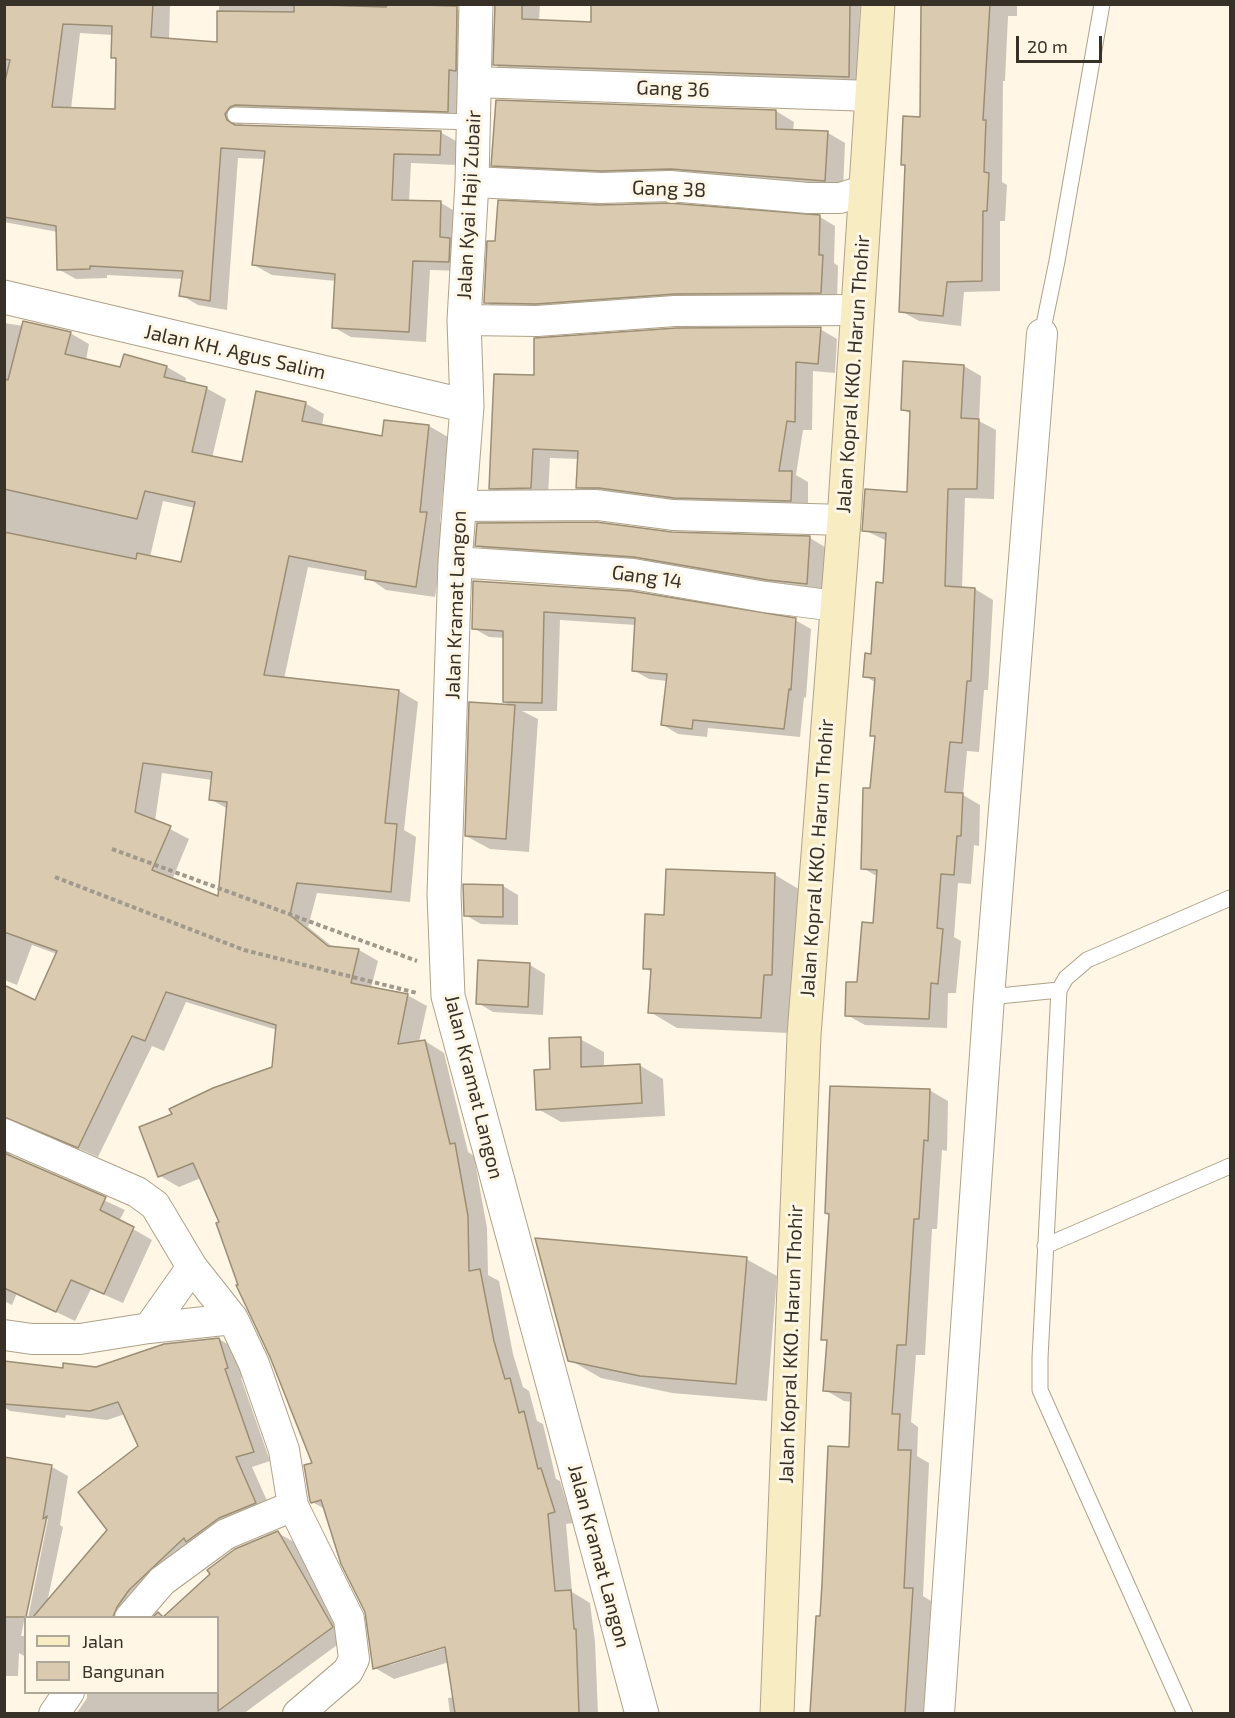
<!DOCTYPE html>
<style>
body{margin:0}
#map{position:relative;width:1235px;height:1718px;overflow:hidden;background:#fff6e6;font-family:"Exo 2",sans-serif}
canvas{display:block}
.frame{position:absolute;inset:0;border:6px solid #373127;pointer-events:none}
.legend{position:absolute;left:24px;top:1616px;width:195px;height:78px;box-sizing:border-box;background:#fff6e6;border:2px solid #afa79a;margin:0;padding:8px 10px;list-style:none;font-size:18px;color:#373127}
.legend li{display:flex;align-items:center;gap:12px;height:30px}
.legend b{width:30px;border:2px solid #afa79a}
.scale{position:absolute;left:1016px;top:36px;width:86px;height:27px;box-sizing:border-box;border:3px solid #373127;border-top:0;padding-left:8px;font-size:18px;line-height:21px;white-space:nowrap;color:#373127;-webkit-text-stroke:4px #fff6e6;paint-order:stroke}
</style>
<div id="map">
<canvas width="1235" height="1718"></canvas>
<div class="frame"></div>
<ul class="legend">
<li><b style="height:8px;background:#f8ecc3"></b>Jalan</li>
<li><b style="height:16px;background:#d9cab0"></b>Bangunan</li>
</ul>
<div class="scale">20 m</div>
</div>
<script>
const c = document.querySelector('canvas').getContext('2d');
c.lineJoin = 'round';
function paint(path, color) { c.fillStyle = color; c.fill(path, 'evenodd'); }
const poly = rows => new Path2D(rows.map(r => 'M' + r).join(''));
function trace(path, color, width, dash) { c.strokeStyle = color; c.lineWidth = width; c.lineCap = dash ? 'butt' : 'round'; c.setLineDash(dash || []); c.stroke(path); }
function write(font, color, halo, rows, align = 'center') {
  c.font = font + ' "Exo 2",sans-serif'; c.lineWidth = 6; c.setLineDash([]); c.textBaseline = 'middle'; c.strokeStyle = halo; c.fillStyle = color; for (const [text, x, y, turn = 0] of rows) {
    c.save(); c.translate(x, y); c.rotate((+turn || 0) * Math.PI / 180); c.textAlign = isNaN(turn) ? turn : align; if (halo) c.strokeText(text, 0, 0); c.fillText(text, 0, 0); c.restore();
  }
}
const shadow = poly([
 [4,4,170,4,169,40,218,44,219,6,196,4,452,4,452,7,474,17,466,121,248,116,242,125,440,132,458,142,457,165,411,163,409,202,441,203,458,213,466,271,430,270,426,342,351,337,333,327,336,281,272,275,254,265,265,159,238,158,227,310,198,305,181,295,183,279,107,275,107,278,76,279,58,269,58,232,4,222],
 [80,33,113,35,112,57,117,60,116,110,71,109],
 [496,4,540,4,539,21,593,23,593,4,860,4,859,41,867,46,866,86,512,75,495,65],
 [922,4,1017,4,1017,16,1008,16,1005,81,1003,81,1002,182,1007,185,1005,221,1000,221,1000,291,964,292,961,326,919,321,901,311,906,166,903,164,921,118],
 [776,111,794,122,793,131,828,133,845,143,843,190,510,175,493,165],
 [669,205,820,217,835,226,834,263,838,266,837,301,501,311,485,302,497,243,600,207],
 [4,323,70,333,89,344,86,360,122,369,125,356,167,367,186,378,185,383,206,388,226,399,212,458,243,464,305,403,324,414,322,426,384,438,429,426,448,437,440,522,446,525,435,597,386,590,367,577,308,567,284,679,399,691,418,702,404,830,416,837,410,902,317,893,308,927,334,948,359,950,378,961,371,988,407,995,427,1006,419,1042,425,1041,444,1053,468,1152,474,1156,487,1228,488,1275,499,1281,513,1354,523,1387,529,1391,537,1421,543,1424,556,1479,560,1481,573,1523,566,1524,572,1592,590,1603,595,1642,598,1714,450,1714,448,1698,454,1697,449,1662,394,1679,375,1668,366,1611,325,1509,312,1502,314,1464,201,1178,179,1187,160,1176,174,1115,273,1068,277,1030,186,1002,164,1051,152,1046,98,1157,31,1128,14,1130,6,1149,13,1158,125,1210,119,1221,152,1240,123,1303,91,1289,75,1321,17,1293,12,1305,4,1301,4,1041,36,1002,57,954,32,945,17,985,4,980],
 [163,501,195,508,182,564,150,557],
 [162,773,212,780,210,799,228,809,220,898,172,880,189,839,155,821],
 [451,1644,452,1646,390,1665,390,1662],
 [820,329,837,339,835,373,813,371,812,430,803,430,796,475,808,482,808,510,595,497,578,487,579,459,550,458,548,497,507,497,490,488,535,377],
 [964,366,981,376,979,421,996,430,994,499,965,498,962,589,975,589,993,600,988,690,984,690,979,752,967,751,963,795,980,805,979,846,974,845,971,884,958,883,954,937,961,941,956,993,948,993,947,1028,865,1025,847,1015,859,984,874,924,878,877,863,868,876,737,872,735,876,683,865,676,872,655,885,584,887,541,864,530,909,493,911,414,902,409],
 [672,534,810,538,825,547,822,592,492,554,477,545],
 [475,582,795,620,811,629,806,698,804,697,800,737,708,728,707,737,678,734,663,725,667,681,649,679,633,670,636,625,560,620,557,711,522,711,538,719,529,852,490,849,466,836,511,706,504,702,505,638,489,637,473,628],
 [775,875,802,891,799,990,791,990,789,1033,677,1028,650,1012,652,972,644,968,665,916],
 [503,886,518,895,518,925,481,924,465,915],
 [530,965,545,974,543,1015,493,1012,478,1003],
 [580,1039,604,1052,604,1067,639,1065,663,1079,665,1116,561,1122,538,1109,552,1071],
 [929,1090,948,1101,947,1151,942,1150,937,1229,932,1229,925,1355,916,1355,911,1422,918,1427,917,1456,929,1463,923,1596,931,1601,924,1714,811,1714,817,1617,821,1617,850,1449,852,1402,844,1401,825,1390,828,1342,823,1339],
 [746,1259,777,1276,767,1401,672,1393,601,1378,570,1360],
 [219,1339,236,1349,244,1377,241,1378,270,1461,252,1467,272,1512,133,1618,28,1618,48,1519,45,1519,21,1636,24,1636,26,1628,26,1657,19,1653,18,1676,4,1676,4,1459,52,1467,68,1476,60,1525,63,1527,47,1603,109,1530,140,1447,125,1414,107,1420,66,1415,65,1418,10,1411,4,1407,4,1362,64,1370,97,1368],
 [278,1533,294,1542,348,1637,243,1714,76,1714,87,1698,87,1692,218,1692,218,1618,165,1618,212,1575]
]);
const building = poly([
 [4,4,153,4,151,37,217,42,217,11,294,12,294,4,386,7,387,4,457,6,456,71,449,70,448,112,235,105,230,107,225,114,227,120,235,125,441,131,440,155,394,154,392,200,441,201,440,237,450,238,449,262,413,261,409,332,332,328,335,274,252,265,265,151,221,148,210,301,179,296,183,271,90,266,90,269,57,270,56,226,4,217,4,85,10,60,4,59,4,4],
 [63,24,112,26,111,58,116,58,115,109,52,107,63,24],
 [495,4,522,4,522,19,591,22,591,4,850,4,849,77,493,65,495,4],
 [921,4,990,4,983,120,986,120,984,172,989,173,987,211,983,211,982,281,947,282,943,316,899,312,905,165,901,165,903,116,920,117,921,4],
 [496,100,776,110,776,129,828,131,825,181,671,169,601,171,491,166,496,100],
 [498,200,600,205,669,203,820,215,819,255,823,255,821,293,675,294,536,304,484,303,487,241,495,241,498,200],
 [23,321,71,332,65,354,120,367,124,354,167,366,164,377,207,387,192,452,242,462,256,391,306,402,302,421,382,436,384,420,429,425,420,512,427,512,416,587,365,579,366,571,289,556,264,675,399,690,385,823,397,824,391,892,297,883,290,915,328,946,359,949,351,983,408,994,398,1044,425,1040,450,1144,455,1143,468,1216,469,1271,480,1269,494,1341,505,1379,510,1378,519,1413,524,1411,538,1469,541,1468,555,1512,548,1514,555,1591,571,1590,574,1629,576,1629,579,1713,455,1713,445,1647,373,1669,365,1612,341,1564,321,1500,311,1503,310,1501,304,1465,312,1463,270,1357,236,1285,238,1285,216,1223,219,1222,193,1163,158,1177,139,1127,172,1114,169,1109,213,1088,272,1067,276,1025,166,992,145,1041,132,1036,78,1148,4,1117,4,985,35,1000,57,951,4,932,4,532,136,559,137,553,181,562,195,502,145,491,137,519,4,489,4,379,8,380,23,321],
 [143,763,212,772,209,800,227,802,218,896,152,870,171,826,135,812,143,763],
 [821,327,818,364,796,362,795,422,787,421,779,471,792,471,791,501,674,498,599,488,576,488,578,451,533,449,531,488,489,489,494,374,534,375,534,338,676,328,821,327],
 [903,361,964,365,961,418,979,419,977,489,948,489,945,586,975,588,971,681,967,681,962,743,950,742,945,792,963,793,961,836,957,836,954,875,941,874,937,928,943,929,938,984,931,983,929,1019,845,1016,846,982,857,982,862,922,873,923,877,870,861,869,863,788,870,788,875,736,870,736,875,678,863,677,865,653,871,654,876,582,883,583,886,533,862,531,865,489,907,492,910,411,901,410,903,361],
 [596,522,672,532,810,536,807,584,768,580,634,557,475,546,477,523,596,522],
 [473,581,631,591,796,618,791,690,789,689,784,729,693,720,692,729,661,725,667,674,632,671,635,618,544,612,542,703,503,702,503,631,472,629,473,581],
 [469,702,515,705,506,839,465,836,469,702],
 [666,869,775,873,772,975,764,975,761,1018,648,1013,651,969,643,969,645,914,664,915,666,869],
 [463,884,503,885,503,917,464,916,463,884],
 [478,960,530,963,528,1007,476,1004,478,960],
 [581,1037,581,1067,640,1064,642,1103,536,1110,534,1070,550,1069,549,1038,581,1037],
 [830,1086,930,1089,928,1141,924,1140,919,1219,914,1219,906,1345,897,1345,892,1414,900,1414,898,1450,911,1450,904,1588,913,1588,905,1713,810,1713,816,1616,820,1616,822,1584,828,1446,849,1447,851,1393,823,1391,827,1340,821,1340,829,1214,825,1213,830,1086],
 [4,1153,106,1197,100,1210,134,1227,104,1294,71,1280,56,1312,4,1288,4,1153],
 [535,1238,747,1257,736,1384,640,1376,568,1361,535,1238],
 [219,1338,228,1368,225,1369,254,1452,236,1457,256,1503,219,1518,186,1542,184,1538,129,1590,117,1607,113,1617,33,1617,107,1530,78,1492,138,1446,118,1402,90,1411,4,1404,4,1361,63,1368,63,1363,96,1367,164,1344,219,1338],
 [4,1457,52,1465,43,1519,47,1516,26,1617,4,1617,4,1457],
 [278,1531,333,1627,218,1711,218,1617,153,1617,158,1612,163,1617,210,1574,207,1570,235,1549,278,1531]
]);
const path = poly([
 [112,849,417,961],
 [55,877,244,950,417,993]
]);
const service = poly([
 [235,115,473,122],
 [1042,334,1057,261,1102,4],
 [989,997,1059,990],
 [1045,1246,1230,1166],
 [1185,1714,1040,1390,1040,1358,1059,990,1066,978,1087,960,1230,898]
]);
const minor = poly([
 [474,82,871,96],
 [472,182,601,188,670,186,808,198,840,198,866,190],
 [464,320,537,321,675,311,858,310],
 [460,506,597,505,673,515,844,520],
 [455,562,633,574,765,597,836,606],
 [4,1134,137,1192,155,1205,192,1267,233,1319,149,1328],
 [233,1319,254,1364,284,1450,293,1506,349,1619,354,1659,348,1671,298,1714],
 [4,1335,32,1339,80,1339,149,1328,192,1267],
 [130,1618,162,1581,226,1534,293,1506],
 [54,1714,69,1692],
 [939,1714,989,997,1042,334]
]);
const tertiary = poly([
 [476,4,472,182,464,320,467,406,455,562,444,894,448,996,642,1714],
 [4,297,467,406]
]);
const secondary = poly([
 [777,1714,804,1035,844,520,878,4]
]);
const streetNames = [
 ["Gang 36",673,89,2],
 ["Gang 38",669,189,2],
 ["Jalan Kyai Haji Zubair",469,205,-87],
 ["Jalan KH. Agus Salim",235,352,13],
 ["Jalan Kopral KKO. Harun Thohir",853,374,-86],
 ["Gang 14",647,577,8],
 ["Jalan Kramat Langon",456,605,-88],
 ["Jalan Kopral KKO. Harun Thohir",817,858,-86],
 ["Jalan Kramat Langon",474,1087,76],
 ["Jalan Kopral KKO. Harun Thohir",791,1344,-88],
 ["Jalan Kramat Langon",599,1556,75]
];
paint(shadow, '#0003');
paint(building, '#d9cab0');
trace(building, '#9b8e75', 1.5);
trace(service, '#b0a289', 17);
trace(minor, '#b0a289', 32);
trace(tertiary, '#b0a289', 35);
trace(secondary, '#b0a289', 35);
trace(path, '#a1998c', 4, [4.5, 3]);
trace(service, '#fff', 15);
trace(minor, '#fff', 30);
trace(tertiary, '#fff', 33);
trace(secondary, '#f8ecc3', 33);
write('20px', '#373127', '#fff6e6', streetNames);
</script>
